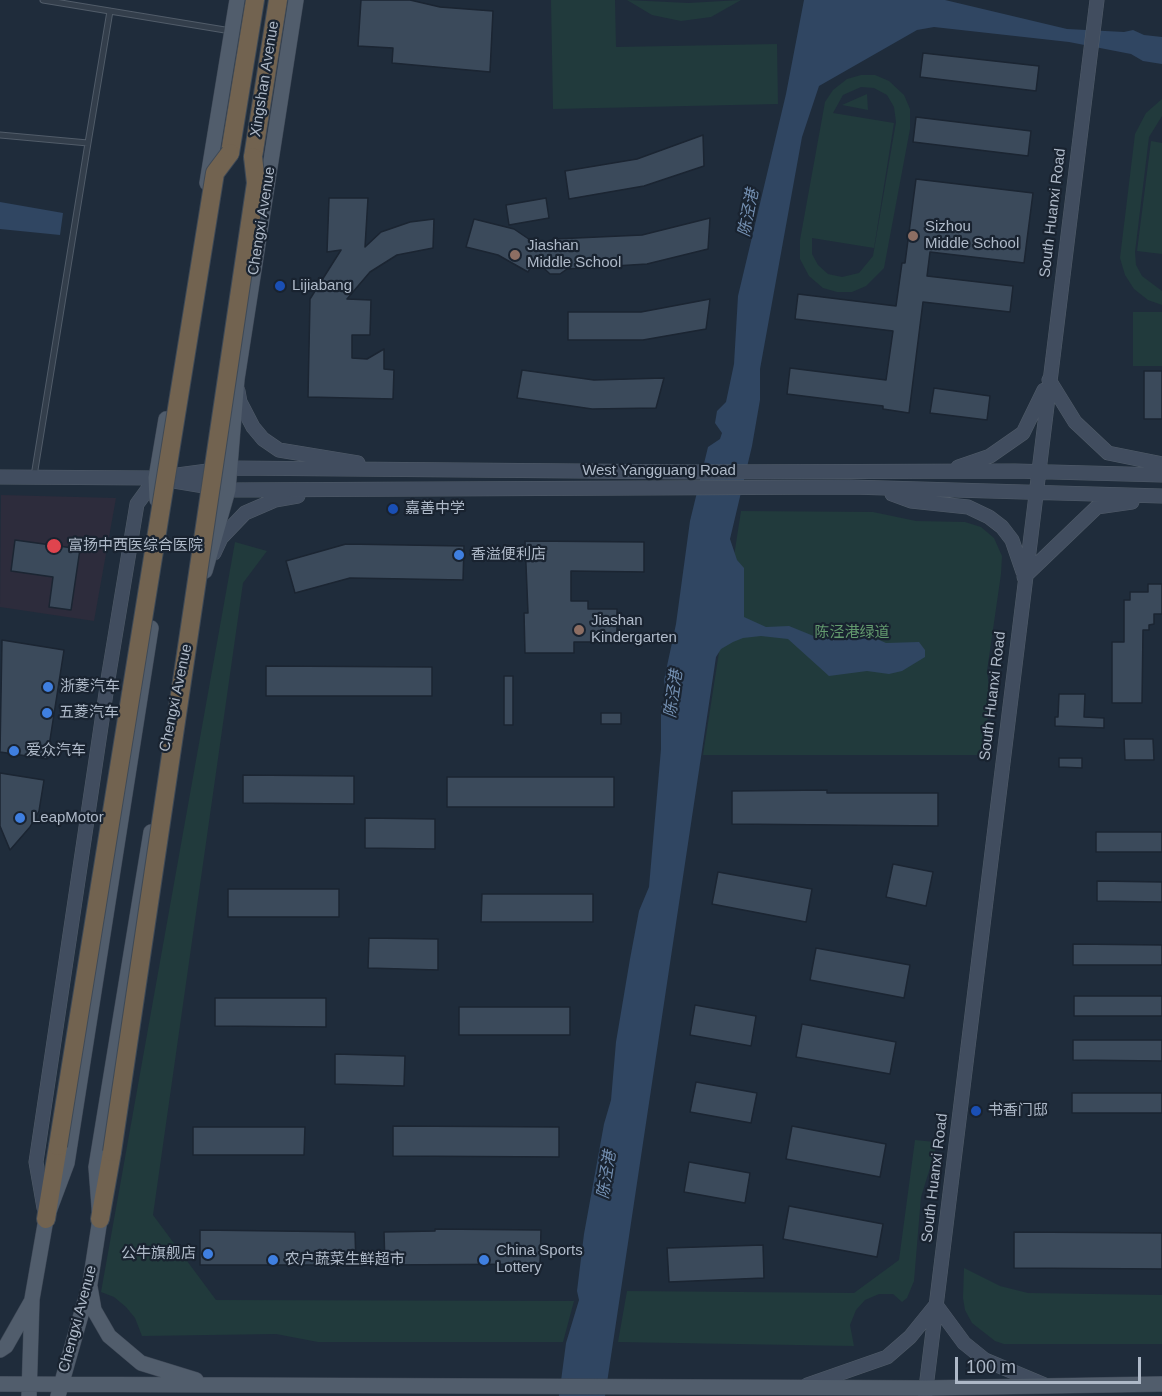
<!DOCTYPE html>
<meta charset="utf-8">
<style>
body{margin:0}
#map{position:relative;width:1162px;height:1396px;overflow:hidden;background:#1f2c3b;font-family:Arial,sans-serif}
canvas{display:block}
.scale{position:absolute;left:955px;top:1357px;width:186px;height:27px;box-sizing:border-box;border:3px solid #aeb9c8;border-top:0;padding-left:8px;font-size:18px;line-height:21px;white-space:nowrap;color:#aeb9c8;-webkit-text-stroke:4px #192330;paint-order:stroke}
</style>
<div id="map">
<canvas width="1162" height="1396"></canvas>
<div class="scale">100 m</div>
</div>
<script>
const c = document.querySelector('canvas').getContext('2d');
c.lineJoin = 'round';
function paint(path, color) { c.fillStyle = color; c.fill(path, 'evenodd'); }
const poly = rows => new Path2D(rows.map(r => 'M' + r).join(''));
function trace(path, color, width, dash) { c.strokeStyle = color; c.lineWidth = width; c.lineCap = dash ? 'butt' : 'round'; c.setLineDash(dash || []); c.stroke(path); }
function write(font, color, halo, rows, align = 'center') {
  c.font = font + ' Arial,"Noto Sans SC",sans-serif'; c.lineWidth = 4.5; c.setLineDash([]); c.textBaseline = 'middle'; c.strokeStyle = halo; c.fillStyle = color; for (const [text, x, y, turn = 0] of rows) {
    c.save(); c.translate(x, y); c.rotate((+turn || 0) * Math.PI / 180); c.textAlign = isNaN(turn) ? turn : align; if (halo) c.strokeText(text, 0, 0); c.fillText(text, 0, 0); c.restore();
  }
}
const medical = poly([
 [1,495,116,498,94,621,0,607]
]);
const green = poly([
 [551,0,615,0,616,47,777,44,778,104,553,109],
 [627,0,688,3,741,0,711,17,681,21,652,15],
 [875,75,889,81,904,95,910,109,910,129,884,268,866,286,852,292,837,292,823,288,809,276,800,259,800,240,825,102,833,90,847,79,861,75],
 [861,87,874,88,887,95,894,107,896,122,873,256,859,273,842,277,828,274,818,265,812,254,812,238,874,248,894,123,833,113,843,95],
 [867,94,868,110,842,105],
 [1162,99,1162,116,1149,137,1135,252,1136,265,1142,276,1162,291,1162,305,1148,300,1134,289,1125,275,1120,258,1135,134,1146,113],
 [1151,141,1162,143,1162,254,1137,251],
 [1133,312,1162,312,1162,366,1133,366],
 [741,511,873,512,916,521,965,522,981,527,994,538,1002,556,1001,574,987,671,990,695,985,746,980,755,703,755],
 [235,542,267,551,243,583,153,1215,216,1300,574,1301,563,1342,318,1342,276,1334,142,1336,135,1318,126,1307,114,1297,101,1292],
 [915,1140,935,1142,935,1152,921,1197,914,1281,907,1298,902,1302,893,1294,879,1294,865,1300,856,1310,850,1325,854,1346,618,1342,627,1291,854,1293,899,1260],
 [964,1268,1000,1286,1028,1293,1162,1295,1162,1344,1004,1344,995,1341,972,1323,965,1310,963,1298]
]);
const water = poly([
 [804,0,945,0,1067,29,1124,32,1133,30,1144,35,1162,37,1162,64,1143,61,1131,54,1069,42,934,27,917,30,819,86,802,137,760,369,760,400,752,446,730,539,737,560,744,568,744,617,766,627,789,626,821,639,866,634,886,643,919,642,925,650,925,657,902,671,889,674,867,671,829,676,788,639,761,636,743,638,733,642,721,649,716,657,605,1396,559,1396,566,1343,579,1300,577,1291,584,1234,604,1124,611,1100,616,1042,630,959,639,911,649,887,661,749,661,707,666,696,664,680,676,624,690,521,708,447,720,439,722,433,715,423,717,411,726,402,734,364,738,296,786,94],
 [0,202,63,213,60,235,0,229]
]);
const building = poly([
 [361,0,410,0,440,7,493,11,490,72,392,63,393,48,358,46,361,0],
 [923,53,1039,66,1036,91,920,77,923,53],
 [916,117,1031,131,1028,156,913,142,916,117],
 [703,135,704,166,644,186,569,199,565,171,637,159,703,135],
 [916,179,1033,193,1024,263,930,252,927,276,1013,286,1010,312,923,302,909,413,883,409,883,406,787,394,790,368,886,380,893,331,795,319,798,294,896,306,902,263,905,263,916,179],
 [329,198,368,198,365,247,381,232,410,222,434,219,433,248,397,255,370,272,347,299,371,300,370,335,352,335,352,358,367,359,384,349,384,369,394,370,393,399,308,397,310,299,341,250,327,252,329,198],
 [546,198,549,218,509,225,506,205,546,198],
 [710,218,708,249,647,264,567,269,560,274,550,274,535,260,528,272,498,255,466,247,474,219,514,229,539,246,554,239,642,235,710,218],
 [710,299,706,329,643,340,568,340,568,312,641,312,710,299],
 [522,370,594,380,664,378,656,408,592,409,517,398,522,370],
 [1144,371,1162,371,1162,419,1144,419,1144,371],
 [934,388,990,396,987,420,930,413,934,388],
 [15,540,80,549,71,610,49,607,53,577,11,571,15,540],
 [525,541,644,542,644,572,571,571,571,601,588,601,588,609,617,609,617,642,574,642,574,653,525,653,524,613,528,613,525,541],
 [346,544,464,546,463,580,350,578,295,593,286,561,346,544],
 [1148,584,1162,584,1162,614,1154,614,1154,624,1149,625,1149,630,1143,630,1142,703,1112,703,1112,642,1124,642,1124,600,1130,600,1130,592,1148,592,1148,584],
 [2,640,64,650,47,759,0,752,2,640],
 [266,666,432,667,432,696,266,696,266,666],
 [504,676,513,676,513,725,504,725,504,676],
 [1059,694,1085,694,1084,717,1104,718,1104,728,1055,726,1055,717,1058,717,1059,694],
 [601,713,621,713,621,724,601,724,601,713],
 [1124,739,1153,739,1154,760,1125,760,1124,739],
 [1059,758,1082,758,1082,768,1059,767,1059,758],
 [0,773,44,780,39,811,30,827,10,850,0,826,0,773],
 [243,775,354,776,354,804,243,803,243,775],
 [447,777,614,777,614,807,447,807,447,777],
 [827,790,827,793,938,793,938,826,732,824,732,791,827,790],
 [365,818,435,819,435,849,365,848,365,818],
 [1096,832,1162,832,1162,852,1096,852,1096,832],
 [893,864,933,872,926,906,886,897,893,864],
 [718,872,812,889,806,922,712,904,718,872],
 [1097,881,1162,882,1162,902,1097,901,1097,881],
 [228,889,339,889,339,917,228,917,228,889],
 [482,894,593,894,593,922,481,922,482,894],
 [369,938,438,939,438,970,368,968,369,938],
 [1073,944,1162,945,1162,965,1073,965,1073,944],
 [816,948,910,965,904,998,810,980,816,948],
 [1074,996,1162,996,1162,1016,1074,1016,1074,996],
 [215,998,326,998,326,1027,215,1026,215,998],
 [695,1005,756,1016,751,1046,690,1035,695,1005],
 [459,1007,570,1007,570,1035,459,1035,459,1007],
 [802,1024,896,1042,890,1074,796,1057,802,1024],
 [1073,1040,1162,1040,1162,1061,1073,1060,1073,1040],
 [335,1054,405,1056,404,1086,335,1084,335,1054],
 [696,1082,757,1093,751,1123,690,1112,696,1082],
 [1072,1093,1162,1093,1162,1113,1072,1113,1072,1093],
 [393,1126,559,1127,559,1157,393,1156,393,1126],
 [792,1126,886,1144,880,1177,786,1159,792,1126],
 [193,1127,305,1127,304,1155,193,1155,193,1127],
 [689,1162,750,1173,745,1203,684,1192,689,1162],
 [789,1206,883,1224,877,1257,783,1239,789,1206],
 [435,1229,541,1230,540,1264,385,1265,384,1232,435,1231,435,1229],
 [200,1230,355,1232,356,1265,200,1265,200,1230],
 [1014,1232,1162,1233,1162,1269,1014,1268,1014,1232],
 [763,1245,764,1278,669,1282,667,1248,763,1245]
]);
const lane = poly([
 [43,0,231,31],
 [0,135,88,143,110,11],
 [34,476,88,143]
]);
const secondary = poly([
 [1049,380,1075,422,1108,453,1162,464],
 [238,391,240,402,253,427,263,439,279,450,358,463],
 [958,467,990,456,1023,433,1044,390],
 [170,476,230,468,694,472,1015,471,1162,475],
 [0,477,156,478,228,490,851,487,1162,496],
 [892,494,911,501,968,507,989,517,1002,527,1012,540,1023,572],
 [214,553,221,538,245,513,275,500,298,496],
 [1024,577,1097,507,1132,502],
 [44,1208,36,1162,109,673,137,504,156,478],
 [936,1305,964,1343,985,1360,1047,1386],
 [807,1385,887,1357,910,1337,936,1305],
 [925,1396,1097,0]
]);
const primary = poly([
 [207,183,237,0],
 [157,500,156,478,166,419],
 [205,571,228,490,237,379,296,0],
 [90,1287,94,1310,109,1336,141,1363,196,1380],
 [0,1350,6,1346,31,1302],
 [0,1384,926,1388,1162,1384],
 [29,1396,32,1299,46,1219,67,1163,151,628],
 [58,1396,90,1283,100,1219,96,1167,151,832]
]);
const highway = poly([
 [230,153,255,0],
 [253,157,278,0],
 [46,1219,58,1146],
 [100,1219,112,1152]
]);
const highwayBridge = poly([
 [58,1146,215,173,230,153],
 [112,1152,256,183,253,157]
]);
const markers = [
 [913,236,6,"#8d6e63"],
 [515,255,6,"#8d6e63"],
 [280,286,6,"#1a4fb4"],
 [393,509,6,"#1a4fb4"],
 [54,546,8,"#e0444e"],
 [459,555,6,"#3f7fe0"],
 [579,630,6,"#8d6e63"],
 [48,687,6,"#3f7fe0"],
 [47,713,6,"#3f7fe0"],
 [14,751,6,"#3f7fe0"],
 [20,818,6,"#3f7fe0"],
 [976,1111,6,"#1a4fb4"],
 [208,1254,6,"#3f7fe0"],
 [273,1260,6,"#3f7fe0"],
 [484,1260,6,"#3f7fe0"]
];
const streetNames = [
 ["Xingshan Avenue",265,79,-81],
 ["South Huanxi Road",1053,213,-83],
 ["Chengxi Avenue",262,221,-81],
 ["West Yangguang Road",659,471],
 ["South Huanxi Road",993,696,-83],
 ["Chengxi Avenue",176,698,-78],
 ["South Huanxi Road",935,1178,-83],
 ["Chengxi Avenue",78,1319,-75]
];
const poiNames = [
 ["Sizhou",925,227],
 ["Middle School",925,244],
 ["Jiashan",527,246],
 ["Middle School",527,263],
 ["Lijiabang",292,286],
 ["嘉善中学",405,509],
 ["富扬中西医综合医院",68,546],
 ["香溢便利店",471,555],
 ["Jiashan",591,621],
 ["Kindergarten",591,638],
 ["浙菱汽车",60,687],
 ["五菱汽车",59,713],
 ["爱众汽车",26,751],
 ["LeapMotor",32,818],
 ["书香门邸",988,1111],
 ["China Sports",496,1251],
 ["Lottery",496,1268],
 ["公牛旗舰店",196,1254,"right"],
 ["农户蔬菜生鲜超市",285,1260]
];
const parkNames = [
 ["陈泾港绿道",852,633]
];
const waterNames = [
 ["陈泾港",749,213,-79],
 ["陈泾港",674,694,-82],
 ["陈泾港",607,1175,-81]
];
paint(medical, '#2d2c3c');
paint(green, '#213a3c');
paint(water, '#304662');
paint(building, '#3b4a5b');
trace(building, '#1b2532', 1.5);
trace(lane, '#515c69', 7);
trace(secondary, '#515c69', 15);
trace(primary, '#3d4755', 16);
trace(highway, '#3e4956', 20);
trace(lane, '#333e4b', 5);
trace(secondary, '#414d5f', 14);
trace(primary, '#515d6c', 15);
trace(highway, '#726350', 18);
trace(highwayBridge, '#3e4956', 20, []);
trace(highwayBridge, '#726350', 18);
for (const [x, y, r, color] of markers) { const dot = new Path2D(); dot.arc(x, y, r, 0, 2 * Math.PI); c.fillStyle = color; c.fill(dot); trace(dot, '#192330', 2); }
write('15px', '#aeb9c8', '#192330', streetNames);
write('15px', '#aeb9c8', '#192330', poiNames, 'left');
write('15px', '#639a6e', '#192330', parkNames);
write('italic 16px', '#7490b2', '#192330', waterNames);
</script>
